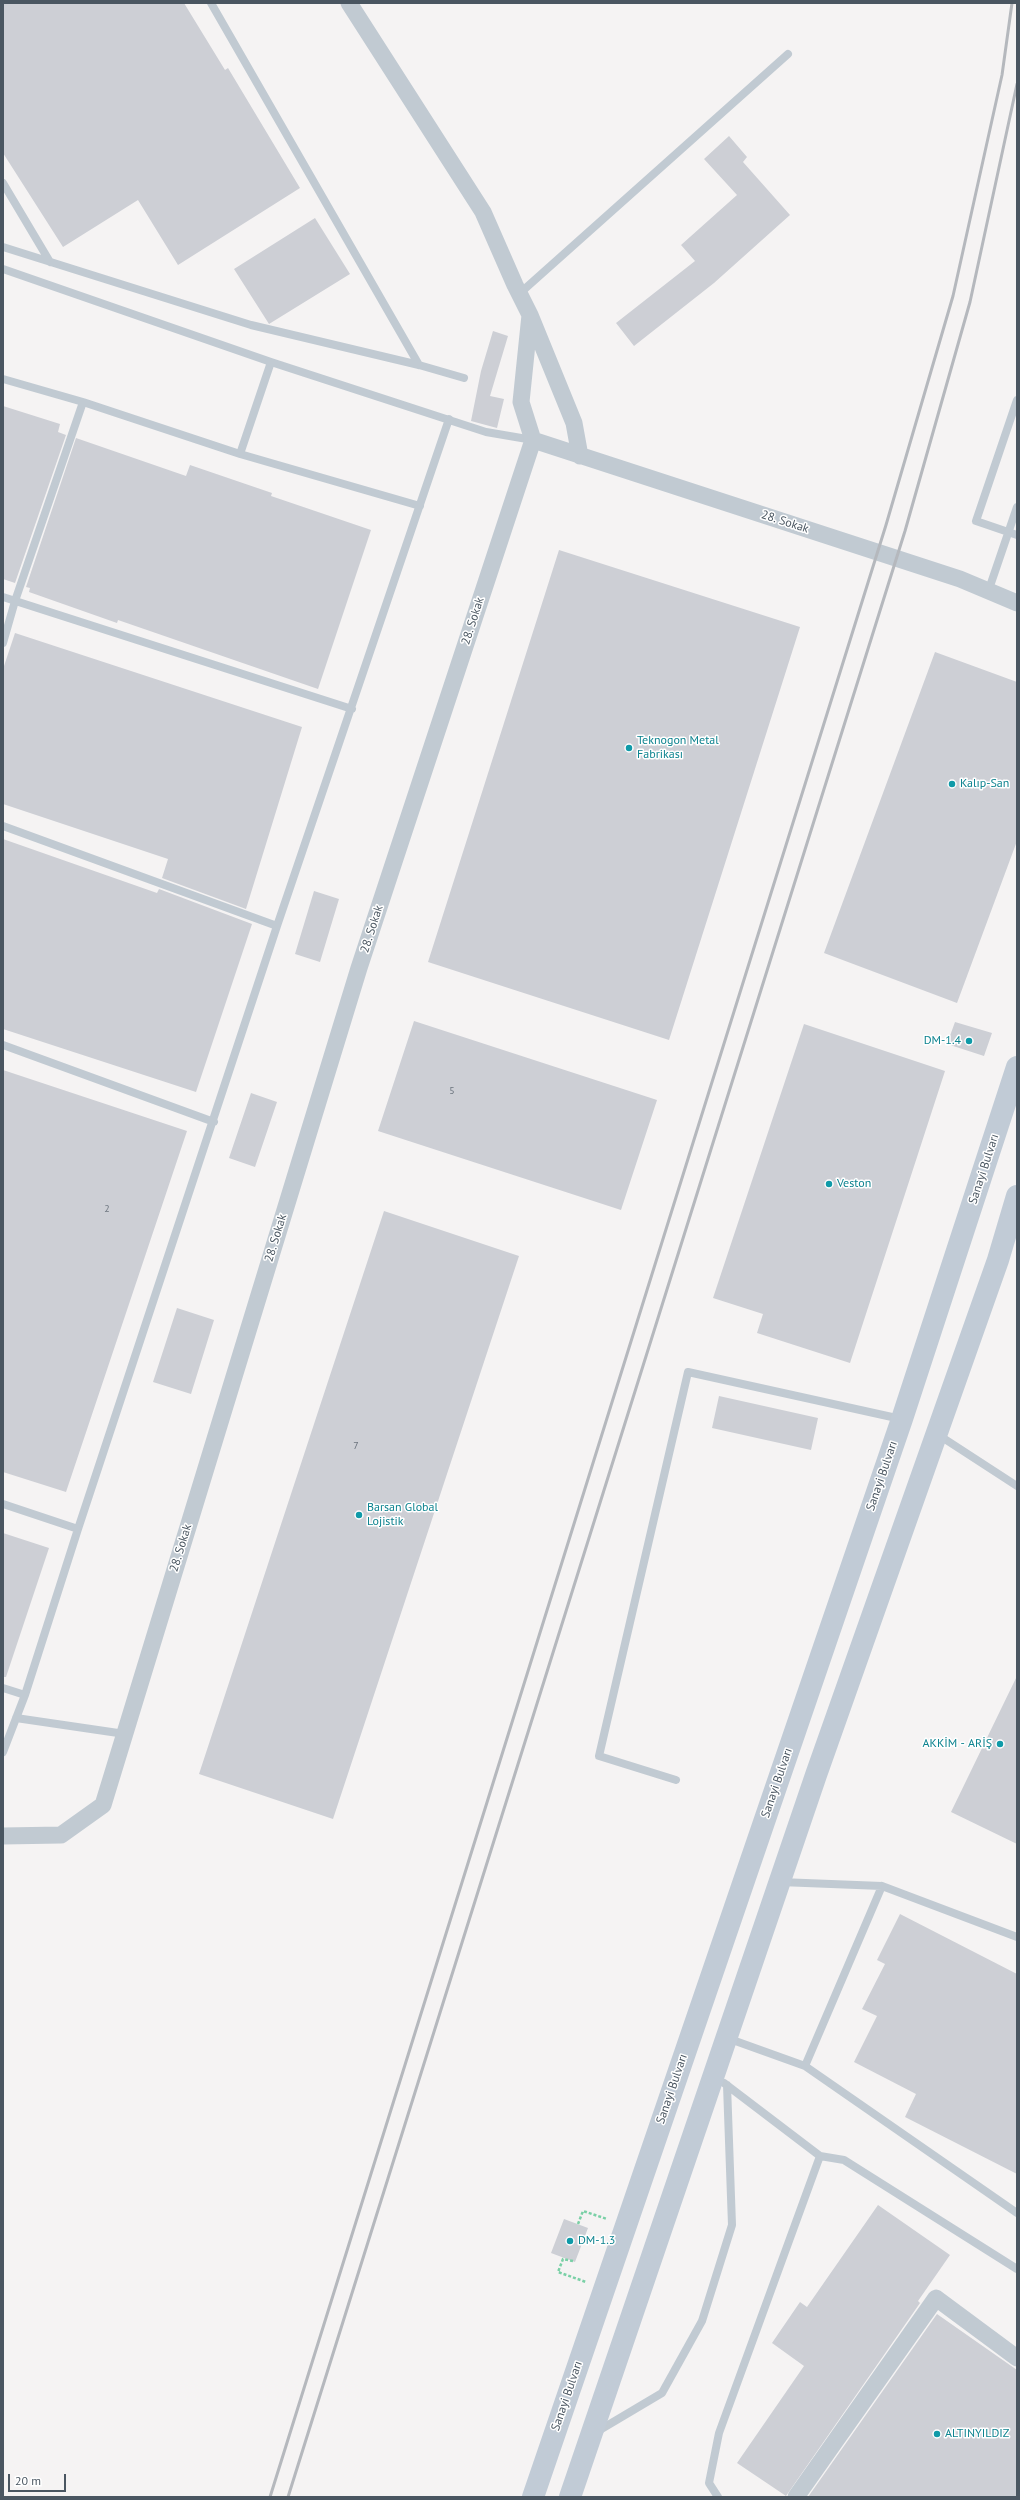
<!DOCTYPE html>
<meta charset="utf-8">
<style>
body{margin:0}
#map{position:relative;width:1020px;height:2500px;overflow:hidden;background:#f5f3f3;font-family:"PT Sans",sans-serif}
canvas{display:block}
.frame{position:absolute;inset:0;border:4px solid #4a5661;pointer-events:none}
.scale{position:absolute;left:8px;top:2474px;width:58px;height:18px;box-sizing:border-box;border:2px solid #4a5661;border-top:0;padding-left:5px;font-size:12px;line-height:14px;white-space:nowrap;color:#4a5661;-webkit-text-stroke:3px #fff;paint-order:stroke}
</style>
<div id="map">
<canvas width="1020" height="2500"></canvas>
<div class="frame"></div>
<div class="scale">20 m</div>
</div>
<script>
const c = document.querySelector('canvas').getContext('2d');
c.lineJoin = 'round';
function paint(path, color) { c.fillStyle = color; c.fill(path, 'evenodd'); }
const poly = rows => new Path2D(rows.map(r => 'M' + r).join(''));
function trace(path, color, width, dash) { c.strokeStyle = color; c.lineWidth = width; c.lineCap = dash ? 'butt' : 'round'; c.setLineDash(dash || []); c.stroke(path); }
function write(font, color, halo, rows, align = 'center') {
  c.font = font + ' "PT Sans",sans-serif'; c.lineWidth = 3; c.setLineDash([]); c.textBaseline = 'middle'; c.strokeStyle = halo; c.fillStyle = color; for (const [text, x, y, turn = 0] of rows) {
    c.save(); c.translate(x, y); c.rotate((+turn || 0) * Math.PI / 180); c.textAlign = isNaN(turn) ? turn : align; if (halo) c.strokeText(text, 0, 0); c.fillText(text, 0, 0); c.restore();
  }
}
const building = poly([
 [3,3,184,3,225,70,228,68,300,188,178,265,138,200,63,247,3,153],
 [729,136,747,157,743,162,790,215,714,283,634,346,616,323,695,261,681,245,737,195,704,159],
 [315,218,350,274,269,324,234,269],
 [493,331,508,336,490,396,504,399,497,428,471,421,481,371],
 [3,406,60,424,58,432,66,435,15,583,3,579],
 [76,438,186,476,190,465,272,493,271,496,371,530,318,689,118,620,117,623,29,592,30,588,26,587],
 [559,550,800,627,669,1040,428,962],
 [15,633,302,727,246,909,162,878,168,859,3,804,3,669],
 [935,652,1017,682,1017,841,957,1003,824,953],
 [3,839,157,893,159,889,252,924,196,1092,3,1029],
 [314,891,339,899,320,962,295,954],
 [414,1021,657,1100,621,1210,378,1131],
 [955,1022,992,1033,984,1056,947,1044],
 [804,1024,945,1071,850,1363,757,1333,763,1314,713,1298],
 [3,1070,187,1131,66,1492,3,1472],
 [251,1093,277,1102,255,1167,229,1158],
 [384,1211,519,1256,333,1819,199,1774],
 [177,1308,214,1320,191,1394,153,1382],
 [719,1396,818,1418,811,1450,712,1428],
 [3,1533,49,1548,6,1677,3,1677],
 [1017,1676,1017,1844,951,1812],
 [900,1914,1017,1974,1017,2174,905,2117,916,2094,854,2062,877,2016,862,2009,885,1964,877,1960],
 [878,2205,950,2255,918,2301,920,2303,786,2496,737,2463,804,2366,772,2343,800,2302,807,2307],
 [564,2219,588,2228,575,2262,551,2253],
 [937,2314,1017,2370,1017,2497,808,2497]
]);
const path = poly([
 [578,2224,583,2211,607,2219],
 [573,2261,563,2259,558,2272,586,2282]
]);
const service = poly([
 [211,3,419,365],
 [3,183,50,262],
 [3,247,251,325,419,365,464,378],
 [3,269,271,362,486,432,533,440],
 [519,294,788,54],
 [3,379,83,402,240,454,420,506],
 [1017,400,976,521,1017,535],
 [240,454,271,362],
 [988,592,1017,507],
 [3,597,352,709],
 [3,643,15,601,83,402],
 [3,826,277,926],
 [3,1045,214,1122],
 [937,1434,1017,1486],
 [3,1504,78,1529],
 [3,1688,25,1695],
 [16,1718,125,1734],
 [3,1752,25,1695,78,1529,277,926,449,419],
 [676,1780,599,1756,688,1372,901,1419],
 [780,1882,882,1886,1017,1937],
 [882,1886,805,2066,1017,2213],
 [727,2038,805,2066],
 [724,2083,820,2156,844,2160,1017,2269],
 [598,2431,662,2393,702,2321,732,2225,727,2085],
 [718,2497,709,2483,719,2433,820,2156]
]);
const minor = poly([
 [349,3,483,212,515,285,530,315],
 [533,440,521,402,530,315,574,423,580,456],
 [3,1836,61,1835,103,1805,359,968,533,440,960,579,1017,603],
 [796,2497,936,2298,1017,2358]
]);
const secondary = poly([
 [533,2497,902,1419,1017,1067],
 [570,2497,816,1775,998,1260,1017,1196]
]);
const rail = poly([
 [270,2497,886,525,953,296,1002,75,1012,3],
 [288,2497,905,531,970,302,1017,84]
]);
const markers = [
 [629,748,4,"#0f9aa8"],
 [952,784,4,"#0f9aa8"],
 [969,1041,4,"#0f9aa8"],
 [829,1184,4,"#0f9aa8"],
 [359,1515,4,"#0f9aa8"],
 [1000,1744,4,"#0f9aa8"],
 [570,2241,4,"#0f9aa8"],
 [937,2434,4,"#0f9aa8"]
];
const numberNames = [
 ["5",452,1091],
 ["2",107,1209],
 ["7",356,1446]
];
const streetNames = [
 ["28. Sokak",785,522,18],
 ["28. Sokak",473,621,-72],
 ["28. Sokak",372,929,-72],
 ["Sanayi Bulvarı",984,1169,-72],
 ["28. Sokak",276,1238,-73],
 ["Sanayi Bulvarı",882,1476,-71],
 ["28. Sokak",181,1548,-73],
 ["Sanayi Bulvarı",777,1783,-71],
 ["Sanayi Bulvarı",672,2089,-71],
 ["Sanayi Bulvarı",567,2396,-71]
];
const cultureNames = [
 ["Teknogon Metal",637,741],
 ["Fabrikası",637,755],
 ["Kalıp-San",960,784],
 ["DM-1.4",961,1041,"right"],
 ["Veston",837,1184],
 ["Barsan Global",367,1508],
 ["Lojistik",367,1522],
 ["AKKİM - ARİŞ",992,1744,"right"],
 ["DM-1.3",578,2241],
 ["ALTINYILDIZ",945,2434]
];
paint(building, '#cdcfd5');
trace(path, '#7ad0a6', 2.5, [3, 2]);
trace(service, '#c1cad2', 8);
trace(minor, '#c1cad2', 17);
trace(secondary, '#c1cbd6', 22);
trace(rail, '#b5b8bd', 3);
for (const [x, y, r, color] of markers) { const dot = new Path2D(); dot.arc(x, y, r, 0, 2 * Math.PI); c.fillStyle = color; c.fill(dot); trace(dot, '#fff', 1.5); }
write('10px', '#6b747e', null, numberNames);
write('12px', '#4a5661', '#fff', streetNames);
write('12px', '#0d838f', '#fff', cultureNames, 'left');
</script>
